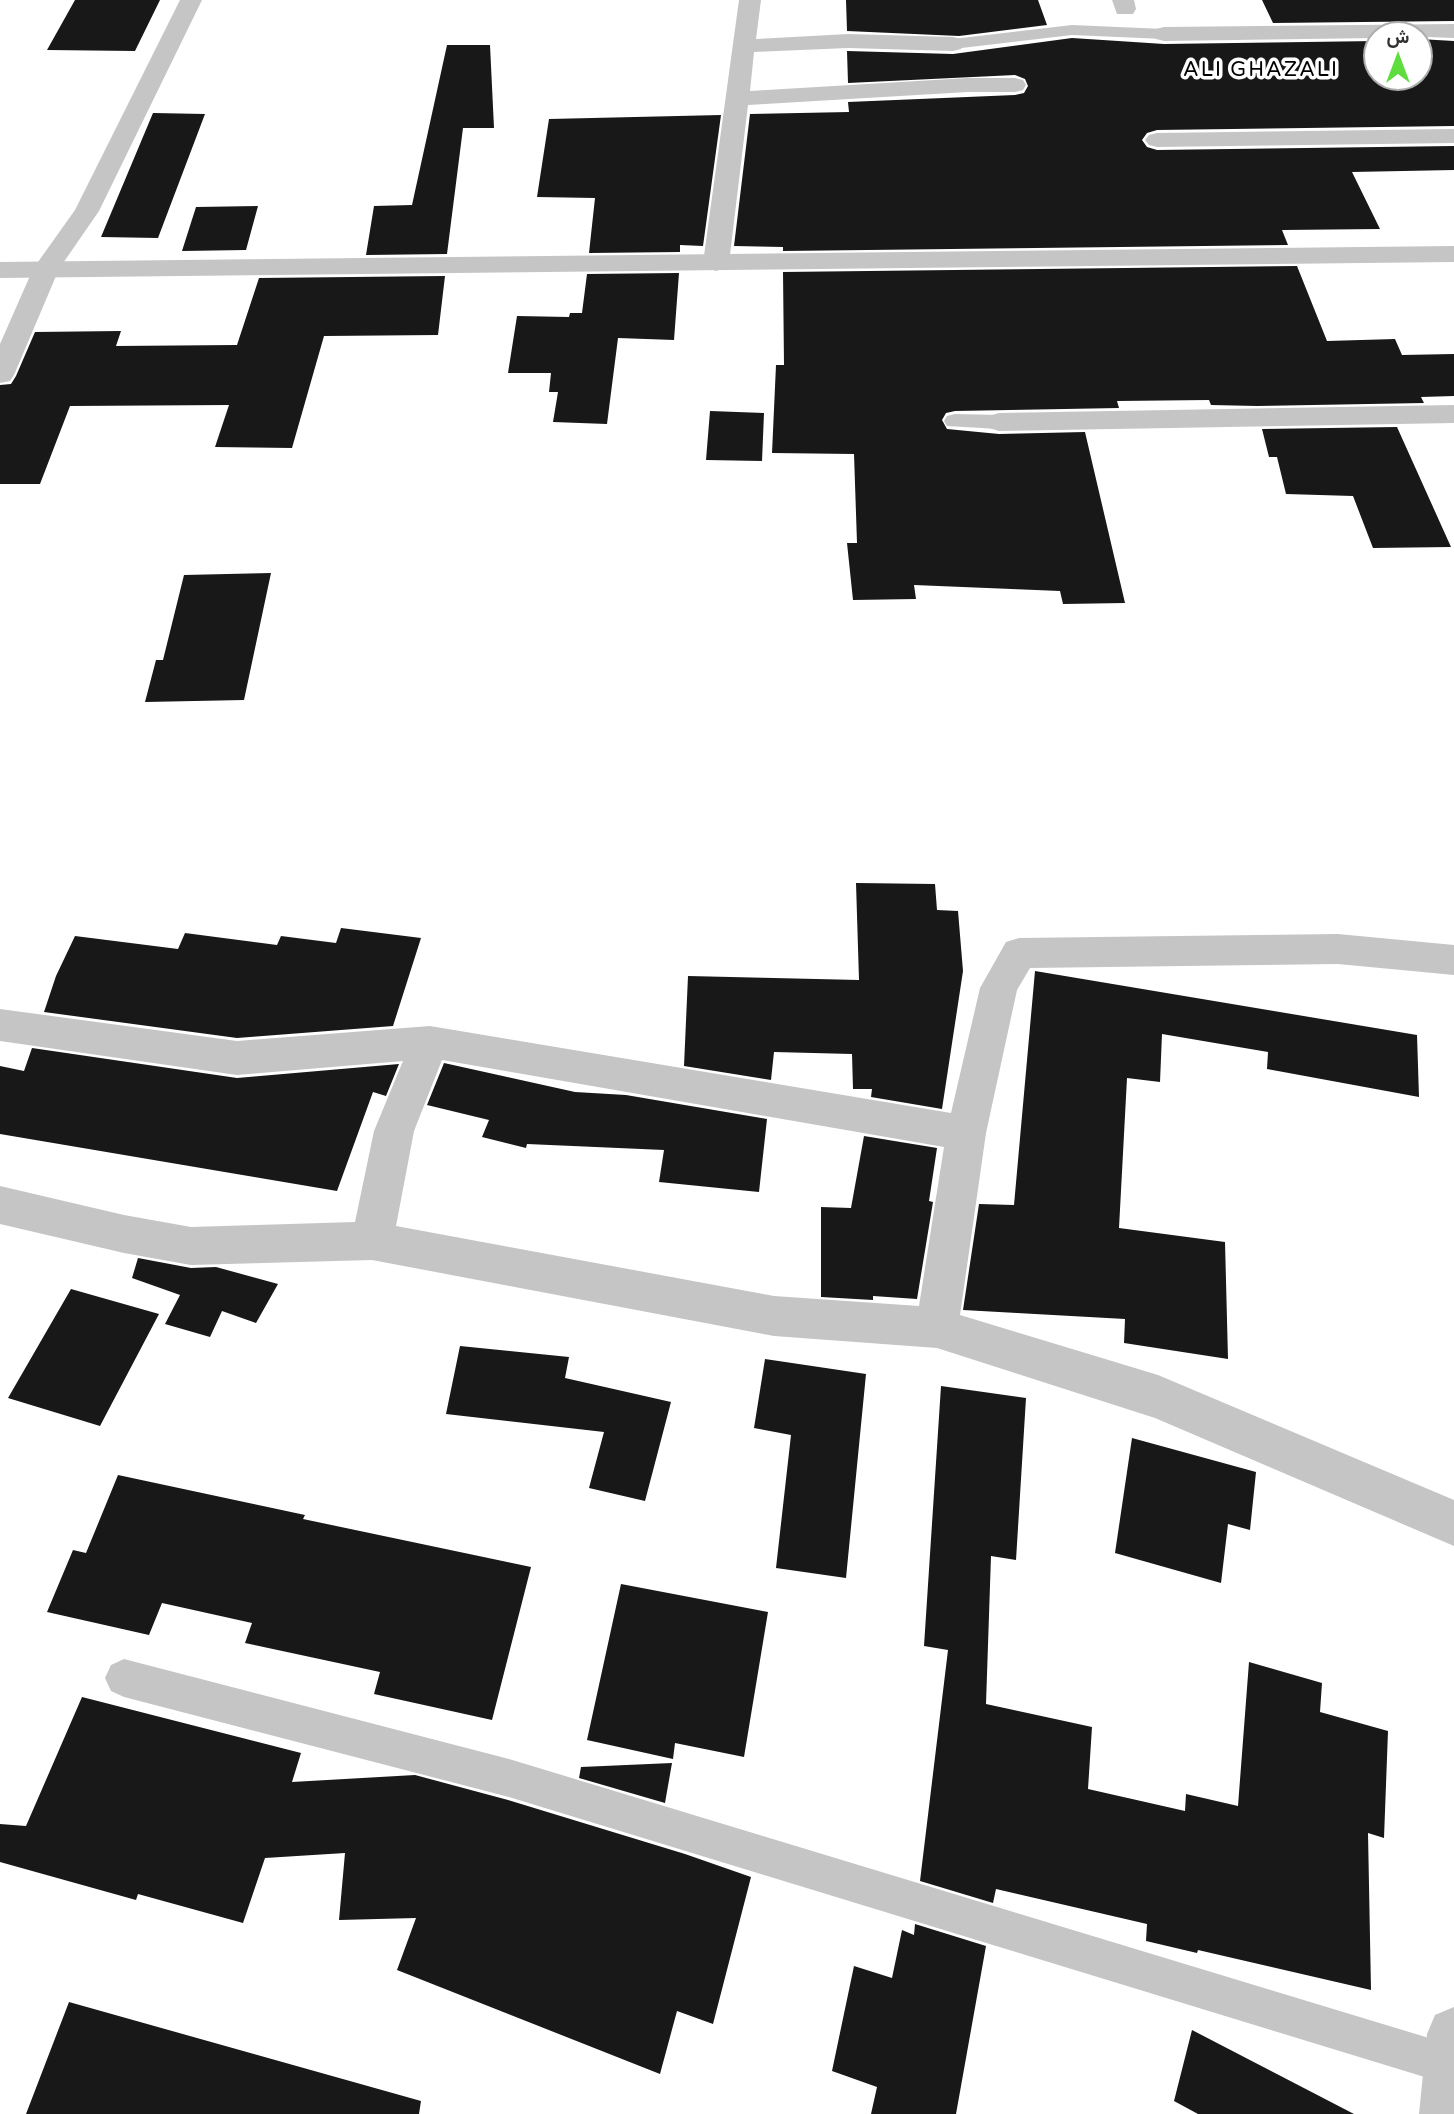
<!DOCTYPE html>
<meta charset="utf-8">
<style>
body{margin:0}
#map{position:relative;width:1454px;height:2114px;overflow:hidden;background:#fff;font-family:"Varela Round",Vazirmatn,sans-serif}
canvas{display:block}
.north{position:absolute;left:1363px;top:21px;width:70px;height:70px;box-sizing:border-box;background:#fff;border:2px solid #adadad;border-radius:50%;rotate:0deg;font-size:19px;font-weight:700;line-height:28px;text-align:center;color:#313131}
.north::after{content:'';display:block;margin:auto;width:24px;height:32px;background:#5fdd3e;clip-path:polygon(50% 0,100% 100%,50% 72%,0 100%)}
</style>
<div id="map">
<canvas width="1454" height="2114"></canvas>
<div class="north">ش</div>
</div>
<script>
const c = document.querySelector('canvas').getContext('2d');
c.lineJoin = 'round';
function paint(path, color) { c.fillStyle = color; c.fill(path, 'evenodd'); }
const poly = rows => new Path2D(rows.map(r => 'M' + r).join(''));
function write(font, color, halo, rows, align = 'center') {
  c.font = font + ' "Varela Round",sans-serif'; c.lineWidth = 7; c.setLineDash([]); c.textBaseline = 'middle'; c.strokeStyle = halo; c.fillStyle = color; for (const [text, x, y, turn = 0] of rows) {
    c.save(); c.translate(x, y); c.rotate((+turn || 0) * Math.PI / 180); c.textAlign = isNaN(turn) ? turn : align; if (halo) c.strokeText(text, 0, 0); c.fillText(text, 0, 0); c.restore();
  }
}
const building = poly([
 [75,0,160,0,135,51,47,50],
 [846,0,1038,0,1047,25,959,36,847,31],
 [1262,0,1454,0,1454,21,1273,23],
 [1072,38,1164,44,1377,41,1377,77,1419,77,1419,39,1454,41,1454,126,1157,130,1147,133,1142,140,1147,147,1157,150,1454,146,1454,170,1352,172,1380,229,1282,230,1288,245,783,251,783,247,734,246,750,114,849,112,848,102,1015,95,1024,93,1028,86,1025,79,1015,75,848,83,847,51,953,54],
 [447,45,490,45,494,128,463,128,447,254,366,255,374,206,412,205],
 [153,113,205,114,158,238,101,237],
 [721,115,703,246,680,245,680,252,589,253,595,198,537,197,549,119],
 [258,206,246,250,182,251,196,207],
 [1297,266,1327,341,1395,339,1402,355,1454,354,1454,396,1421,397,1424,403,1257,406,1211,405,1209,400,1117,401,1119,408,955,411,946,413,942,420,947,429,999,434,1085,432,1125,603,1063,604,1060,591,914,585,916,599,853,600,847,543,857,543,854,454,772,453,776,365,784,365,783,272],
 [679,273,674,340,618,338,607,424,553,422,558,392,549,392,551,373,508,373,517,316,569,317,570,313,582,313,587,274],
 [445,276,438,335,324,336,292,448,215,447,229,405,70,406,40,484,0,484,0,385,11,384,16,376,35,332,121,331,116,346,237,345,259,278],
 [710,411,764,413,762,461,706,460],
 [1397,427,1451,547,1373,548,1353,496,1286,494,1277,457,1269,457,1262,429],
 [271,573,244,700,145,702,156,660,163,660,184,575],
 [856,883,935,884,937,910,958,911,963,971,942,1109,871,1097,872,1089,853,1089,852,1054,774,1052,771,1080,684,1066,688,976,859,980],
 [341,928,421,938,393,1026,237,1038,44,1012,56,976,75,936,178,949,185,933,277,945,281,936,336,943],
 [1035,971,1417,1035,1419,1097,1267,1069,1268,1052,1162,1034,1160,1082,1127,1078,1119,1228,1225,1242,1228,1359,1124,1343,1125,1319,963,1310,979,1204,1014,1205],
 [32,1048,237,1078,399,1064,386,1096,373,1092,337,1191,0,1134,0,1066,24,1071],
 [444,1063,575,1092,626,1095,767,1119,759,1192,659,1182,664,1150,527,1144,526,1148,482,1137,489,1120,427,1105],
 [864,1136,937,1148,929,1201,933,1202,917,1299,873,1296,873,1300,821,1297,821,1207,851,1208],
 [138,1258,191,1268,216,1267,278,1284,256,1323,222,1311,210,1337,165,1324,180,1295,132,1278],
 [71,1289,159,1314,100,1426,8,1398],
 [460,1346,569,1357,565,1378,671,1402,645,1501,589,1488,604,1432,446,1414],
 [765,1359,866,1374,846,1578,776,1568,791,1435,754,1428],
 [941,1386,1026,1398,1016,1560,991,1556,986,1704,1092,1727,1088,1789,1185,1811,1186,1794,1238,1806,1249,1662,1322,1683,1320,1712,1388,1731,1384,1838,1368,1833,1371,1990,1198,1950,1197,1953,1146,1941,1147,1924,996,1889,993,1903,920,1881,948,1650,924,1646],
 [1132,1438,1256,1472,1250,1530,1228,1524,1221,1583,1115,1553],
 [118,1475,305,1515,303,1519,531,1567,492,1720,374,1694,380,1672,245,1643,252,1623,162,1603,149,1635,47,1612,73,1550,86,1553],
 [621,1584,768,1612,744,1757,675,1743,673,1759,587,1740],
 [82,1697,301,1753,292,1782,415,1775,508,1800,685,1854,751,1877,713,2024,677,2011,660,2074,397,1970,416,1918,339,1920,345,1853,265,1858,243,1923,138,1894,136,1900,0,1862,0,1824,26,1826],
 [672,1763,665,1803,579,1778,581,1767],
 [915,1924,986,1946,956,2114,871,2114,877,2087,832,2071,854,1966,892,1978,902,1930,914,1935],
 [69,2002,421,2101,419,2114,26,2114],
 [1192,2030,1354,2114,1198,2114,1174,2101]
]);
const service = poly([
 [1072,25,1164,29,1172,34,1164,39,1072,35,953,49,944,44,953,39,1072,25],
 [955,414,999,415,1007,417,1010,422,1007,427,999,429,947,426,944,421,947,416,955,414],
 [124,1659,509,1759,1452,2045,1454,2086,509,1797,124,1697,111,1691,105,1678,111,1665,124,1659]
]);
const minor = poly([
 [180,0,202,0,99,211,59,269,14,375,10,381,0,383,0,344,33,269,75,210,180,0],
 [739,0,761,0,756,39,848,34,953,37,961,39,964,44,961,49,953,51,848,48,754,52,750,91,968,78,1015,78,1023,80,1026,85,1023,90,1015,92,968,92,748,105,729,263,725,268,716,271,707,268,703,263,739,0],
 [1112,0,1134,0,1136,9,1133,14,1117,14,1112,0],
 [1454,24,1454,38,1377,35,1377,38,1164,41,1156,39,1153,34,1156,29,1164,27,1454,24],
 [1454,129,1454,143,1157,147,1149,145,1145,140,1149,135,1157,133,1454,129],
 [1454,405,1454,423,999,431,989,428,985,422,989,416,999,413,1454,405],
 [1338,934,1454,945,1454,975,1338,964,1030,968,1017,990,986,1133,960,1315,1158,1375,1454,1500,1454,1546,1155,1418,937,1348,774,1336,372,1260,191,1265,124,1253,0,1224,0,1186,124,1215,191,1227,355,1222,374,1131,403,1061,237,1075,0,1041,0,1009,237,1041,430,1026,951,1113,980,988,1006,942,1019,938,1338,934],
 [442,1060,944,1147,919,1306,774,1296,396,1226,414,1131,442,1060],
 [1454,2007,1454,2114,1419,2114,1427,2034,1435,2015,1454,2007]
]);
const tertiary = poly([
 [1454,246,1454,262,0,278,0,262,1454,246]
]);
const farQuarternames = [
 ["ALI GHAZALI",1261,70]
];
paint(building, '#181818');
paint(service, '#c5c5c5');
paint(minor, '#c5c5c5');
paint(tertiary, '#c5c5c5');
c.letterSpacing = '2px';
write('21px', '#000', '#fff', farQuarternames);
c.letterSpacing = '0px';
</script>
